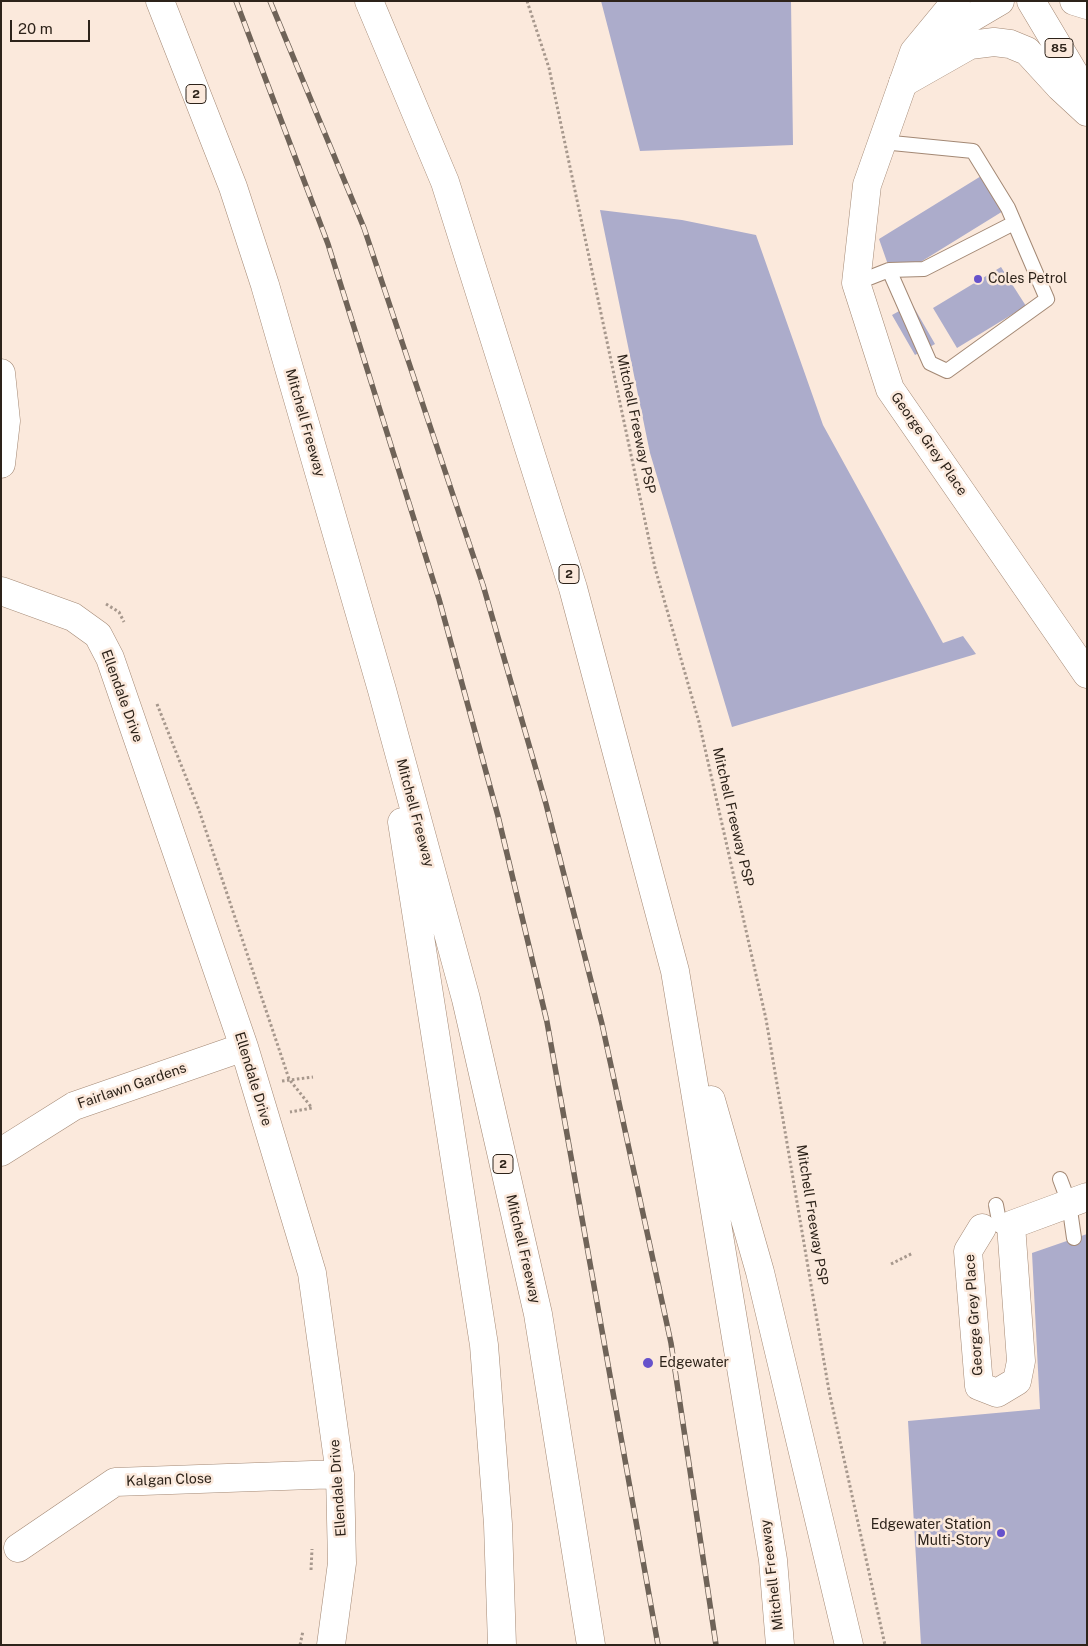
<!DOCTYPE html>
<style>
body{margin:0}
#map{position:relative;width:1088px;height:1646px;overflow:hidden;background:#fbe9dc;font-family:"Public Sans",sans-serif}
canvas{display:block}
.frame{position:absolute;inset:0;border:2px solid #2d231a;pointer-events:none}
.scale{position:absolute;left:10px;top:20px;width:80px;height:22px;box-sizing:border-box;border:2px solid #2d231a;border-top:0;padding-left:6px;font-size:15px;line-height:18px;white-space:nowrap;color:#2d231a;-webkit-text-stroke:4px #fbe9dc;paint-order:stroke}
</style>
<div id="map">
<canvas width="1088" height="1646"></canvas>
<div class="frame"></div>
<div class="scale">20 m</div>
</div>
<script>
const c = document.querySelector('canvas').getContext('2d');
c.lineJoin = 'round';
function paint(path, color) { c.fillStyle = color; c.fill(path, 'evenodd'); }
const poly = rows => new Path2D(rows.map(r => 'M' + r).join(''));
function trace(path, color, width, dash) { c.strokeStyle = color; c.lineWidth = width; c.lineCap = dash ? 'butt' : 'round'; c.setLineDash(dash || []); c.stroke(path); }
function write(font, color, halo, rows, align = 'center') {
  c.font = font + ' "Public Sans",sans-serif'; c.lineWidth = 5; c.setLineDash([]); c.textBaseline = 'middle'; c.strokeStyle = halo; c.fillStyle = color; for (const [text, x, y, turn = 0] of rows) {
    c.save(); c.translate(x, y); c.rotate((+turn || 0) * Math.PI / 180); c.textAlign = isNaN(turn) ? turn : align; if (halo) c.strokeText(text, 0, 0); c.fillText(text, 0, 0); c.restore();
  }
}
const building = poly([
 [601,1,791,1,793,145,640,151],
 [986,173,1008,208,893,279,879,239],
 [600,210,682,220,756,235,823,425,943,643,963,636,976,654,732,727,650,453],
 [1001,267,1026,306,957,348,933,308],
 [912,304,935,344,915,355,892,315],
 [1087,1234,1087,1645,921,1645,908,1421,1040,1409,1032,1253]
]);
const path = poly([
 [527,1,549,68,655,568,699,722,766,1019,829,1391,885,1645],
 [106,604,119,612,124,622],
 [157,704,199,810,289,1079,312,1108,290,1112],
 [282,1081,313,1077],
 [891,1264,913,1253],
 [311,1570,312,1549],
 [300,1645,303,1631]
]);
const lane = poly([
 [889,270,924,269,1014,223],
 [856,283,889,270,930,363,947,371,1047,299,1008,208,973,151,882,142],
 [1060,1179,1069,1203,1074,1238],
 [996,1205,1000,1226]
]);
const street = poly([
 [956,1,914,52,867,185,856,283,890,389,1087,674],
 [1074,1,1087,5],
 [932,41,1000,1],
 [1,591,73,617,98,635,110,658,244,1047,312,1273,340,1474,342,1563,331,1645],
 [1,1152,74,1106,244,1047],
 [982,1228,968,1251,979,1386,997,1393,1017,1381,1021,1361,1011,1225,1087,1197],
 [18,1548,115,1482,340,1474]
]);
const secondary = poly([
 [1,373,6,421,1,464]
]);
const primary = poly([
 [1031,1,1087,95],
 [903,83,970,45,994,42,1010,44,1027,51,1060,87,1087,112]
]);
const highway = poly([
 [160,1,233,187,265,285,382,690,466,999,538,1314,591,1645],
 [369,1,445,182,573,588,675,971,773,1560,780,1645],
 [402,822,484,1345,498,1524,502,1645],
 [711,1100,760,1272,849,1645]
]);
const rail = poly([
 [236,1,328,244,439,599,498,816,547,1022,658,1645],
 [270,1,364,228,483,585,546,804,602,1024,671,1343,716,1645]
]);
const markers = [
 [978,279,5,"#6652cb"],
 [648,1363,6,"#6652cb"],
 [1001,1533,5,"#6652cb"]
];
const shields = [
 [1059,48,28],
 [196,94,20],
 [569,574,20],
 [503,1164,20]
];
const shieldNames = [
 ["85",1059,48],
 ["2",196,94],
 ["2",569,574],
 ["2",503,1164]
];
const poiNames = [
 ["Coles Petrol",988,279],
 ["Edgewater",659,1363],
 ["Edgewater Station",991,1525,"right"],
 ["Multi-Story",991,1541,"right"]
];
const streetNames = [
 ["Mitchell Freeway",305,423,74],
 ["Mitchell Freeway PSP",636,424,78],
 ["George Grey Place",929,444,55],
 ["Ellendale Drive",122,696,70],
 ["Mitchell Freeway",415,813,75],
 ["Mitchell Freeway PSP",733,817,77],
 ["Ellendale Drive",253,1079,73],
 ["Fairlawn Gardens",132,1086,-19],
 ["Mitchell Freeway PSP",812,1215,81],
 ["Mitchell Freeway",523,1249,77],
 ["George Grey Place",974,1315,-94],
 ["Kalgan Close",169,1480,-2],
 ["Ellendale Drive",338,1488,-94],
 ["Mitchell Freeway",772,1575,-97]
];
paint(building, '#acaccb');
trace(lane, '#a38874', 16);
trace(street, '#a38874', 29);
trace(secondary, '#a38874', 29);
trace(primary, '#a38874', 29);
trace(highway, '#a38874', 29);
trace(path, '#a7988d', 3, [2.5, 2.5]);
trace(lane, '#fff', 14);
trace(street, '#fff', 28);
trace(secondary, '#fff', 28);
trace(primary, '#fff', 28);
trace(highway, '#fff', 28);
trace(rail, '#6f6358', 5.5);
trace(rail, '#fbe9dc', 4, [11]);
for (const [x, y, r, color] of markers) { const dot = new Path2D(); dot.arc(x, y, r, 0, 2 * Math.PI); c.fillStyle = color; c.fill(dot); trace(dot, '#fbe9dc', 2); }
for (const [x, y, w] of shields) { const box = new Path2D(); box.roundRect(x - w / 2, y - 9.5, w, 19, 4); c.fillStyle = '#fbe9dc'; c.fill(box); trace(box, '#2d231a', 1); }
write('bold 12px', '#2d231a', null, shieldNames);
write('14px', '#2d231a', '#fbe9dc', poiNames, 'left');
write('14px', '#2d231a', '#fbe9dc', streetNames);
</script>
